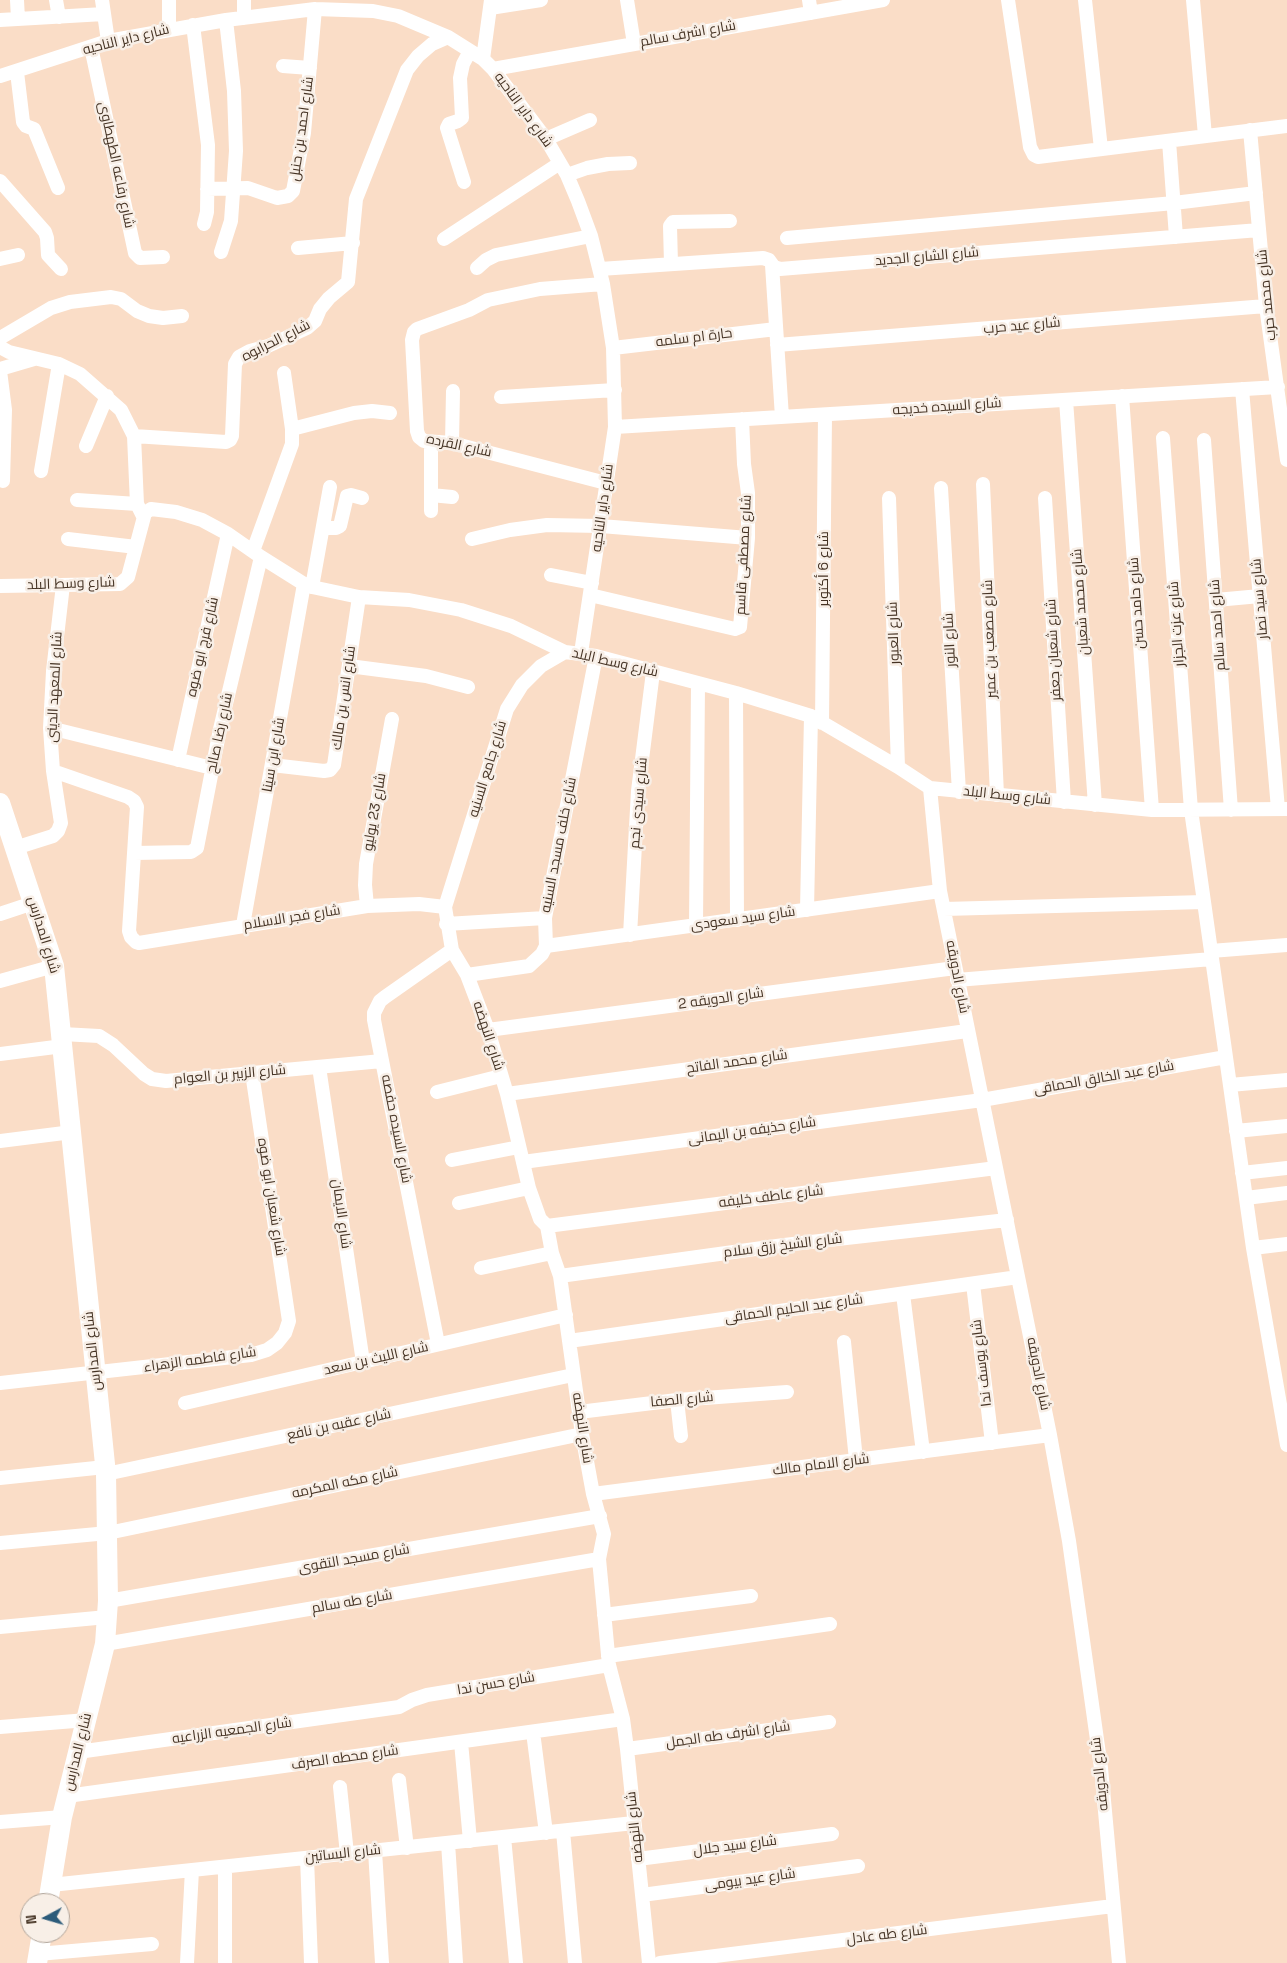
<!DOCTYPE html>
<meta charset="utf-8">
<style>
body{margin:0}
#map{position:relative;width:1287px;height:1963px;overflow:hidden;background:#faddc7;font-family:"Space Grotesk",sans-serif}
canvas{display:block}
.north{position:absolute;left:20px;top:1893px;width:50px;height:50px;box-sizing:border-box;background:#f8efe7;border:1px solid #b0a499;border-radius:50%;rotate:264deg;font-size:14px;font-weight:700;line-height:20px;text-align:center;color:#453324}
.north::after{content:'';display:block;margin:auto;width:18px;height:22px;background:#2c5b7a;clip-path:polygon(50% 0,100% 100%,50% 72%,0 100%)}
</style>
<div id="map">
<canvas width="1287" height="1963"></canvas>
<div class="north">N</div>
</div>
<script>
const c = document.querySelector('canvas').getContext('2d');
c.lineJoin = 'round';
const poly = rows => new Path2D(rows.map(r => 'M' + r).join(''));
function trace(path, color, width, dash) { c.strokeStyle = color; c.lineWidth = width; c.lineCap = dash ? 'butt' : 'round'; c.setLineDash(dash || []); c.stroke(path); }
function write(font, color, halo, rows, align = 'center') {
  c.font = font + ' "Space Grotesk",Cairo,sans-serif'; c.lineWidth = 5; c.setLineDash([]); c.textBaseline = 'middle'; c.strokeStyle = halo; c.fillStyle = color; for (const [text, x, y, turn = 0] of rows) {
    c.save(); c.translate(x, y); c.rotate((+turn || 0) * Math.PI / 180); c.textAlign = isNaN(turn) ? turn : align; if (halo) c.strokeText(text, 0, 0); c.fillText(text, 0, 0); c.restore();
  }
}
const street = poly([
 [17,0,18,19],
 [56,0,59,17],
 [102,0,108,41],
 [244,0,244,18],
 [627,0,634,44],
 [809,0,811,13],
 [1008,0,1030,147,1034,155,1038,157,1287,126],
 [1085,0,1101,149],
 [1193,0,1205,136],
 [490,8,541,0],
 [0,20,104,14],
 [193,25,208,145,207,212,204,224],
 [169,29,169,0],
 [91,47,135,253,140,258,163,257],
 [483,59,491,0],
 [283,66,310,68],
 [493,69,883,0],
 [17,72,23,122,26,126,34,129,58,188],
 [0,76,108,41,226,20,315,9,373,11,398,16,448,37,483,59,493,69,546,139,567,175,578,201,591,236,603,284,613,348,615,427,581,653],
 [1250,130,1266,306,1287,460],
 [546,139,590,120],
 [1169,141,1176,237],
 [567,175,587,168,608,164,630,163],
 [0,181,45,232,47,238,48,255,61,269],
 [464,182,447,128,449,124,458,121,462,118,460,78,463,64,470,51],
 [207,189,248,188,277,198,288,196,293,191,304,133,315,9],
 [787,238,1174,203,1256,193],
 [444,239,560,163],
 [298,248,353,243],
 [221,252,231,221,236,151,234,91,226,20],
 [0,259,18,255],
 [671,264,670,226,673,222,730,221],
 [772,265,782,417],
 [477,268,486,260,496,255,591,236],
 [600,269,763,258,769,260,774,267,780,269,1259,230],
 [603,284,540,289,488,300,469,310,417,329,414,332,412,340,417,431,419,437,424,441,452,443,606,483],
 [0,338,51,308,70,302,111,297,121,299,137,311,149,316,163,318,182,316],
 [777,345,1266,306],
 [0,347,9,352,59,364,80,374,121,410,134,436,137,504,143,516],
 [613,348,776,329],
 [0,369,34,359],
 [0,371,5,410,3,481],
 [1242,389,1278,809],
 [1122,396,1152,810],
 [501,397,615,390],
 [1066,400,1095,805],
 [615,427,1278,387],
 [292,429,354,413,372,411,390,413],
 [134,436,226,442,230,440,232,436,235,364,239,357,250,351,268,346,307,328,315,321,320,309,329,298,348,282,356,199,407,70,418,56,432,44,448,37],
 [1163,438,1191,810,1253,1248,1287,1445],
 [1204,440,1231,810],
 [452,443,453,391],
 [86,446,107,396],
 [41,471,59,364],
 [983,484,997,795],
 [941,488,959,792],
 [431,495,452,497],
 [889,498,898,767],
 [1045,498,1064,802],
 [77,500,137,504],
 [431,511,431,443],
 [323,528,336,528,340,526,347,496,351,495,362,498],
 [68,539,136,547],
 [472,539,510,530,547,525,601,526,748,538],
 [253,551,292,444,292,429,284,373],
 [551,575,592,583],
 [0,586,120,584,128,577,145,513,151,509,176,512,202,520,228,534,261,557,304,584,312,587,359,597,409,600,461,610,511,626,565,652,596,656,736,693,811,716,898,767,930,788,1152,810,1287,809],
 [312,587,330,487],
 [590,595,735,629,740,627,748,538,748,493,744,464,742,419],
 [1216,600,1260,596],
 [565,652,541,666,522,685,507,709,445,907,452,950,467,975,488,1030,507,1094,529,1188,540,1219,547,1226,552,1253,560,1276,582,1434,593,1494,604,1534,599,1559,609,1665,623,1719,627,1749,649,1963],
 [349,666,426,676,468,687],
 [736,693,737,920],
 [822,723,825,415],
 [50,728,212,768],
 [178,760,228,534],
 [272,765,324,771,330,770,334,765,359,597],
 [53,771,128,797,134,801,137,807,129,931,131,937,136,942,139,943,367,906,419,904,445,907],
 [930,788,940,891,1050,1435,1069,1541,1101,1768,1119,1963],
 [15,848,53,836,58,831,61,823,53,771,50,728,53,671,63,585],
 [134,853,191,852,197,848,220,729,261,557],
 [367,906,365,885,366,864,392,719],
 [944,909,1204,902],
 [807,910,811,716],
 [0,914,33,903],
 [446,924,545,918],
 [243,925,304,584],
 [696,925,698,684],
 [630,935,638,791,653,672],
 [546,946,940,891],
 [1211,951,1287,945],
 [467,975,529,966,542,954,546,946,545,918,596,656],
 [957,980,1212,959],
 [0,981,54,966],
 [488,1030,955,968],
 [62,1034,99,1036,113,1045,144,1074,152,1079,166,1081,382,1061],
 [0,1054,63,1046],
 [319,1067,363,1362],
 [1230,1085,1287,1080],
 [437,1092,501,1076],
 [507,1094,967,1031],
 [1236,1131,1287,1126],
 [0,1141,72,1132],
 [452,1160,519,1147],
 [523,1162,982,1100,1226,1057],
 [1242,1173,1287,1168],
 [1246,1198,1287,1193],
 [459,1203,529,1188],
 [547,1226,996,1168],
 [1253,1248,1287,1244],
 [481,1268,552,1253],
 [560,1276,784,1245,1007,1220],
 [973,1284,992,1443],
 [903,1294,923,1452],
 [569,1341,1018,1277],
 [844,1342,856,1460],
 [438,1344,374,1020,374,1013,380,1001,385,997,452,950],
 [0,1383,251,1355,267,1350,277,1343,285,1333,289,1321,252,1073],
 [677,1400,681,1436],
 [185,1403,566,1315],
 [579,1412,677,1400,787,1392],
 [106,1474,573,1375],
 [0,1478,105,1467],
 [593,1494,1050,1435],
 [0,1543,108,1533,582,1434],
 [108,1601,600,1516],
 [604,1615,751,1596],
 [0,1627,107,1617],
 [105,1644,599,1559],
 [608,1656,830,1624],
 [0,1727,87,1720],
 [533,1732,546,1833],
 [461,1742,470,1841],
 [627,1749,829,1722],
 [78,1752,385,1709,399,1707,412,1700,427,1695,609,1665],
 [399,1780,407,1848],
 [340,1787,347,1854],
 [67,1796,623,1719],
 [0,1822,62,1817],
 [563,1831,575,1963],
 [504,1837,516,1963],
 [448,1843,456,1963],
 [375,1851,382,1963],
 [307,1858,311,1963],
 [638,1859,832,1834],
 [225,1867,225,1963],
 [51,1885,634,1823],
 [642,1895,858,1866],
 [38,1954,152,1944],
 [187,1963,192,1870],
 [660,1963,1113,1906]
]);
const secondary = poly([
 [0,803,54,966,106,1474,108,1601,105,1644,62,1817,48,1903],
 [37,1963,42,1933]
]);
const streetNames = [
 ["شارع اشرف سالم",688,34,-10],
 ["شارع داير الناحيه",126,40,-14],
 ["شارع داير الناحيه",523,110,54],
 ["شارع احمد بن حنبل",302,129,-82],
 ["شارع رفاعه الطهطاوى",116,165,78],
 ["شارع الشارع الجديد",927,257,-5],
 ["شارع محمد حرب",1267,295,-96],
 ["شارع عيد حرب",1022,326,-5],
 ["حارة ام سلمه",694,338,-7],
 ["شارع الحرابوه",276,341,-27],
 ["شارع السيده خديجه",947,407,-4],
 ["شارع القرده",459,446,12],
 ["شارع داير الناحيه",603,508,-82],
 ["شارع مصطفى قاسم",744,555,-87],
 ["شارع 6 أكتوبر",824,569,-90],
 ["شارع وسط البلد",71,584,-2],
 ["شارع سيد نصار",1260,599,-95],
 ["شارع محمد شعبان",1081,602,-94],
 ["شارع حامد حسن",1137,603,-94],
 ["شارع عزت الجزار",1177,624,-94],
 ["شارع احمد سالم",1218,625,-94],
 ["شارع العبور",894,633,-92],
 ["شارع مصعب بن عمير",990,639,-92],
 ["شارع النور",950,640,-93],
 ["شارع فرج ابو ضوه",203,647,-77],
 ["شارع شعبان جعفر",1054,650,-93],
 ["شارع وسط البلد",615,663,13],
 ["شارع المعهد الدينى",55,687,-87],
 ["شارع انس بن مالك",344,698,-82],
 ["شارع رضا صالح",220,733,-78],
 ["شارع ابن سينا",274,755,-80],
 ["شارع جامع السنيه",488,769,-73],
 ["شارع وسط البلد",1007,796,6],
 ["شارع سيدى نجم",639,803,-85],
 ["شارع 23 يوليو",375,812,-80],
 ["شارع خلف مسجد السنيه",559,845,-79],
 ["شارع فجر الاسلام",292,918,-9],
 ["شارع سيد سعودى",743,919,-8],
 ["شارع المدارس",43,935,73],
 ["شارع الدويقه",957,977,79],
 ["شارع الدويقه 2",721,999,-8],
 ["شارع النهضه",488,1036,72],
 ["شارع محمد الفاتح",737,1062,-8],
 ["شارع الزبير بن العوام",230,1075,-5],
 ["شارع عبد الخالق الحماقى",1104,1078,-10],
 ["شارع السيده حفصه",396,1129,79],
 ["شارع حذيفه بن اليمانى",752,1131,-8],
 ["شارع شعبان ابو ضوه",271,1197,81],
 ["شارع عاطف خليفه",771,1197,-7],
 ["شارع الايمان",341,1214,82],
 ["شارع الشيخ رزق سلام",783,1246,-7],
 ["شارع عبد الحليم الحماقى",794,1309,-8],
 ["شارع المدارس",93,1351,-96],
 ["شارع الليث بن سعد",376,1359,-13],
 ["شارع فاطمه الزهراء",200,1360,-8],
 ["شارع يوسف ندا",982,1363,-97],
 ["شارع الدويقه",1038,1374,79],
 ["شارع الصفا",682,1400,-5],
 ["شارع عقبه بن نافع",339,1425,-12],
 ["شارع النهضه",582,1428,81],
 ["شارع الامام مالك",821,1465,-7],
 ["شارع مكه المكرمه",345,1483,-12],
 ["شارع مسجد التقوى",354,1559,-10],
 ["شارع طه سالم",352,1602,-10],
 ["شارع حسن ندا",496,1684,-10],
 ["شارع الجمعيه الزراعيه",232,1731,-8],
 ["شارع اشرف طه الجمل",728,1735,-8],
 ["شارع المدارس",78,1752,-76],
 ["شارع محطه الصرف",345,1758,-8],
 ["شارع الدويقه",1100,1774,-96],
 ["شارع النهضه",635,1827,-96],
 ["شارع سيد جلال",735,1846,-7],
 ["شارع البساتين",343,1854,-6],
 ["شارع عيد بيومى",750,1880,-8],
 ["شارع طه عادل",887,1935,-7]
];
trace(street, '#fff', 14);
trace(secondary, '#fff', 20);
write('14px', '#453324', '#f8efe7', streetNames);
</script>
